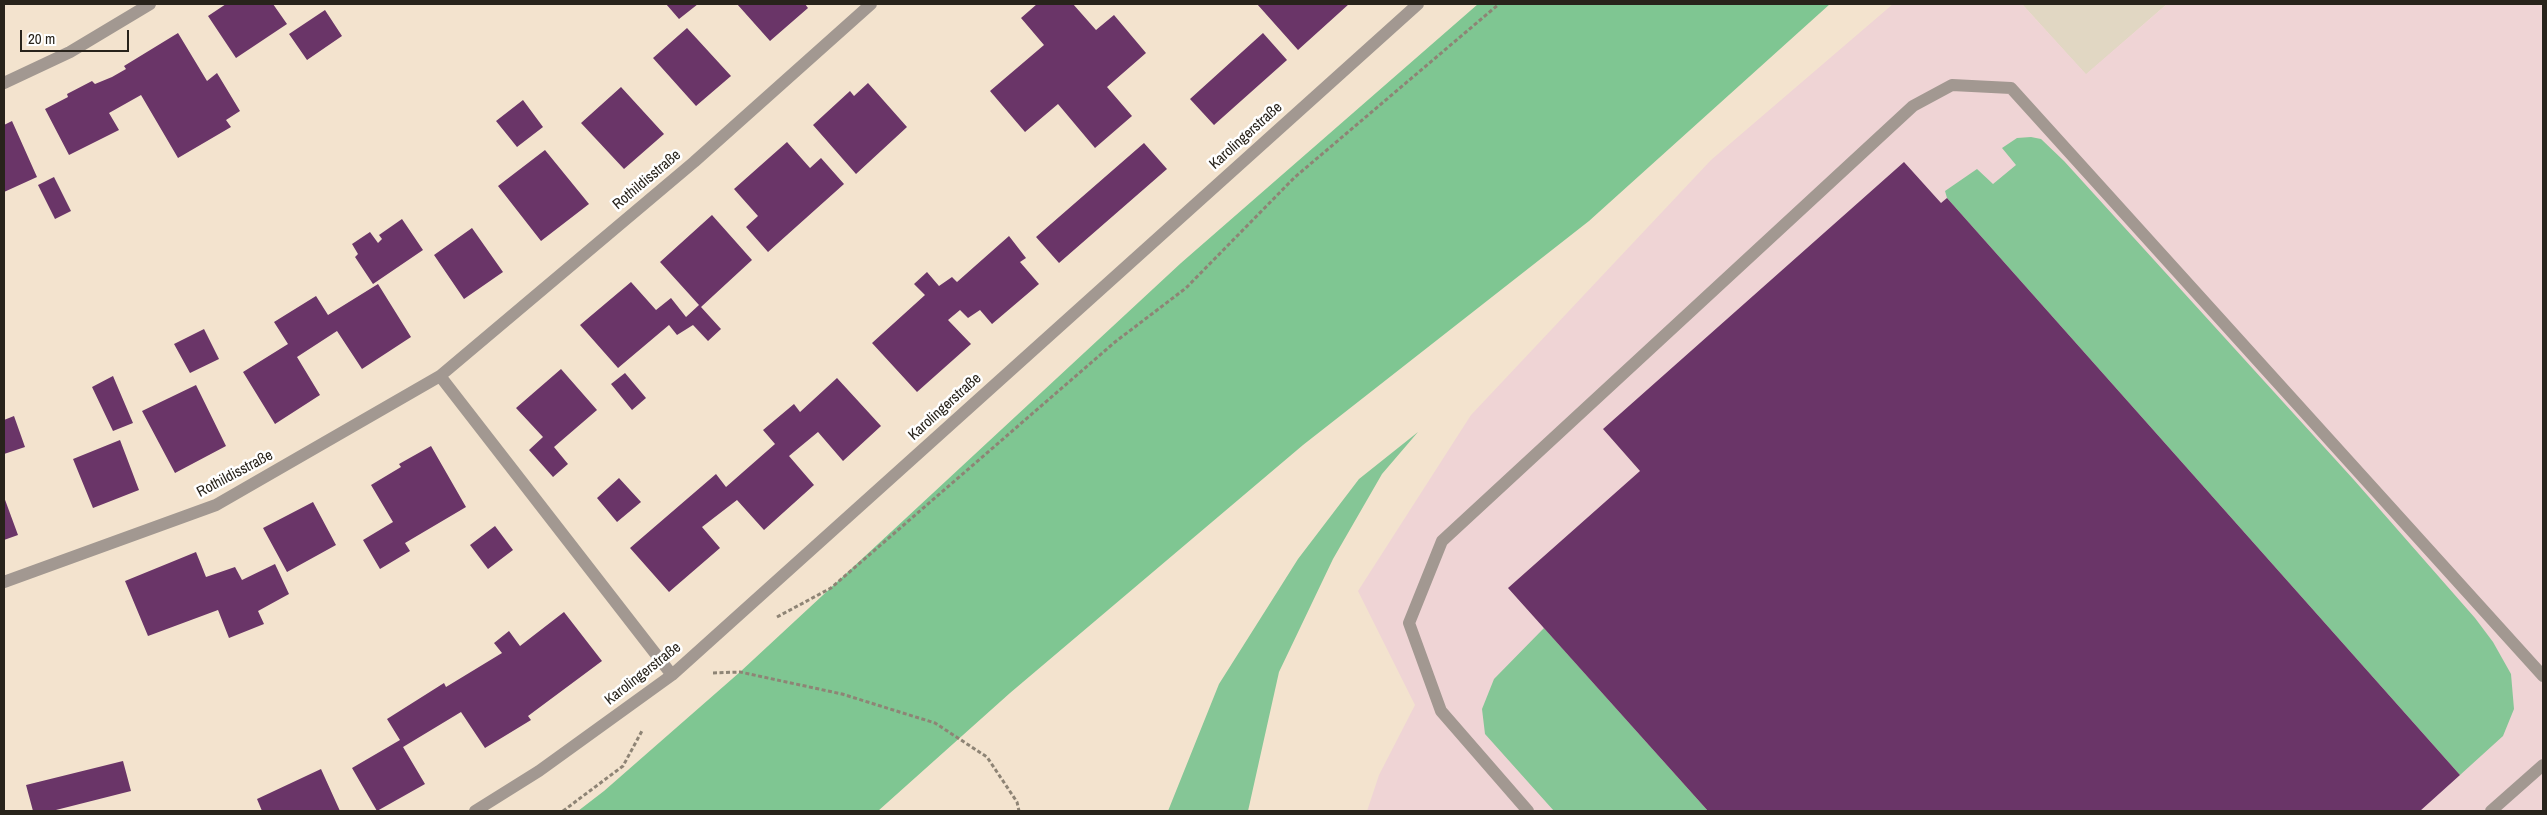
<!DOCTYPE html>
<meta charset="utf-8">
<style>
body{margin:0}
#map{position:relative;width:2547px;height:815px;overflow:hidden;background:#f3e3ce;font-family:"Archivo Narrow",sans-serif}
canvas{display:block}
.frame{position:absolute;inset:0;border:5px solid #28231b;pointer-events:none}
.scale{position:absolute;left:20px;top:30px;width:109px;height:22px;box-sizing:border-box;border:2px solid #28231b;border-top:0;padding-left:6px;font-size:15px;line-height:18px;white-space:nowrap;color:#28231b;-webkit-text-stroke:4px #fff;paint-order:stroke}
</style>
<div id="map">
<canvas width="2547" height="815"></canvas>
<div class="frame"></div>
<div class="scale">20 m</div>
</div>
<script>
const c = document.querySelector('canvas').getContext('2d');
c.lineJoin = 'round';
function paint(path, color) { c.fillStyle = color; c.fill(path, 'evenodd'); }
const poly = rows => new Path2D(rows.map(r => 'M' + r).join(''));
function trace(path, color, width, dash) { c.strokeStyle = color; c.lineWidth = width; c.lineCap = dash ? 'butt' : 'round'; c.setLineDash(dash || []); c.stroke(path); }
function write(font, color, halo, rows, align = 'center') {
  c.font = font + ' "Archivo Narrow",sans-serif'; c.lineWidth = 5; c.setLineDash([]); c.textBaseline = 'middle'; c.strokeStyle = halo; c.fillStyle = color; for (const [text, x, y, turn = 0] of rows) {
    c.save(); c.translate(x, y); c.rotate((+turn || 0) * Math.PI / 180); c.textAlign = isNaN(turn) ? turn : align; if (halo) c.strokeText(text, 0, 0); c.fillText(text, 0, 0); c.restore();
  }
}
const commercial = poly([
 [2022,4,2167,4,2086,75]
]);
const industrial = poly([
 [1893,4,2022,4,2086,74,2167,4,2543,4,2543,811,1367,811,1379,775,1415,705,1358,591,1471,415,1711,160]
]);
const green = poly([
 [2031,137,2041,139,2064,161,2354,480,2475,618,2493,642,2511,674,2514,709,2503,736,2460,775,1947,198,1945,191,1977,169,1993,184,2016,165,2002,148,2017,138],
 [1418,432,1382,474,1333,559,1279,672,1248,811,1168,811,1219,684,1298,559,1359,479],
 [1544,628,1708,811,1554,811,1485,734,1482,709,1494,679]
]);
const forest = poly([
 [1478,4,1830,4,1589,221,1303,445,1010,693,878,811,578,811,604,791,740,672,1181,263]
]);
const building = poly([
 [226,4,273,4,287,24,236,58,208,16],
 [666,4,698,4,679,19],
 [737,4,805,4,808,8,770,41],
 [1037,4,1073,4,1096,30,1114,15,1146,53,1107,87,1132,116,1095,148,1058,104,1025,132,990,91,1044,45,1021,18],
 [1257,4,1349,4,1298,50],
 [325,10,342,36,307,60,289,34],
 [687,28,731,76,696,106,653,58],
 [178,33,207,81,217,73,240,111,226,120,231,127,178,158,141,95,109,113,119,130,69,155,45,109,68,97,67,94,92,81,95,84,112,77,126,69,124,66],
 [1263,33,1287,60,1214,125,1190,99],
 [868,83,907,127,856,174,813,125,850,91,854,96],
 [621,87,664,134,624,169,581,123],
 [523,100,543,127,517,147,496,121],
 [12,121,37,177,4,192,4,125],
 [787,142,810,168,821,158,844,184,768,252,746,227,758,216,734,189],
 [1144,143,1167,169,1059,263,1036,237],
 [545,150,589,204,541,241,498,186],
 [1904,162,1941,203,1947,198,2460,775,2420,811,1708,811,1508,588,1640,471,1603,429],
 [54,177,71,211,55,219,38,185],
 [712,215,752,260,701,307,721,329,708,341,693,325,677,335,669,325,618,368,580,325,631,282,656,310,671,298,686,317,699,305,660,262],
 [402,219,423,250,373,284,355,257,358,254,352,244,370,232,378,243,382,239,379,235],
 [472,228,503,272,464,299,434,255],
 [1009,236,1026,258,1020,262,1039,284,992,324,980,310,968,318,960,310,948,320,971,344,917,392,872,343,925,295,914,284,927,272,939,286,952,277,957,282],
 [378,284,411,337,362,369,337,331,297,357,320,395,275,424,243,372,288,344,274,322,316,296,328,315],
 [204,329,219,359,190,373,174,344],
 [561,369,597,410,554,447,568,464,553,477,529,450,543,437,516,408],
 [625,373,646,398,632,410,611,384],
 [113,376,133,423,113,431,92,387],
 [837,378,881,426,843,461,818,432,789,456,814,485,764,530,737,500,702,527,720,548,669,592,630,548,716,474,726,487,775,444,763,430,794,404,800,412],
 [196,385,226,446,175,473,142,411],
 [14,416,25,447,4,454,4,420],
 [120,440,139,490,93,508,73,459],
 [431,446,466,507,405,543,410,551,380,569,363,540,393,522,371,485,401,467,399,464],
 [619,478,641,502,617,522,597,498],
 [4,497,18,535,4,540],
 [313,502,336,545,287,572,263,528],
 [495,526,513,550,488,569,470,545],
 [196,552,206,577,235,567,242,580,275,564,289,594,258,611,264,624,229,638,218,610,148,636,125,581],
 [564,612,602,661,528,716,531,720,485,748,461,712,403,747,425,784,377,811,352,768,400,740,387,719,444,683,446,687,502,653,494,643,509,631,520,646],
 [123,761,131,791,52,811,33,811,26,785],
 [321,769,340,811,262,811,257,799]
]);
const path = poly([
 [777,617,831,588,1115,342,1186,288,1295,177,1499,4],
 [713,673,740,672,842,694,935,723,987,757,1017,802,1019,811],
 [563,811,623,766,643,729]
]);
const lane = poly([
 [1528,811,1441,711,1409,623,1442,541,1913,106,1952,85,2011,88,2543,676],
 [2491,811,2543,765]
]);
const street = poly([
 [4,83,70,52,150,4],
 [440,376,672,675],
 [4,582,216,505,440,376,694,162,871,4],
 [475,811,539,771,672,675,1418,4]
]);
const streetNames = [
 ["Karolingerstraße",1246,136,-42],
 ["Rothildisstraße",647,180,-40],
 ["Karolingerstraße",945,407,-42],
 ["Rothildisstraße",235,474,-28],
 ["Karolingerstraße",643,674,-38]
];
paint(commercial, '#e1d7c3');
paint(industrial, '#efd4d5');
paint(green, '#85c696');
paint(forest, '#7fc692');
paint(building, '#6a3568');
trace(path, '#8e8475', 3, [4, 2.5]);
trace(lane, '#a29891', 12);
trace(street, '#a29891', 12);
write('15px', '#28231b', '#fff', streetNames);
</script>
